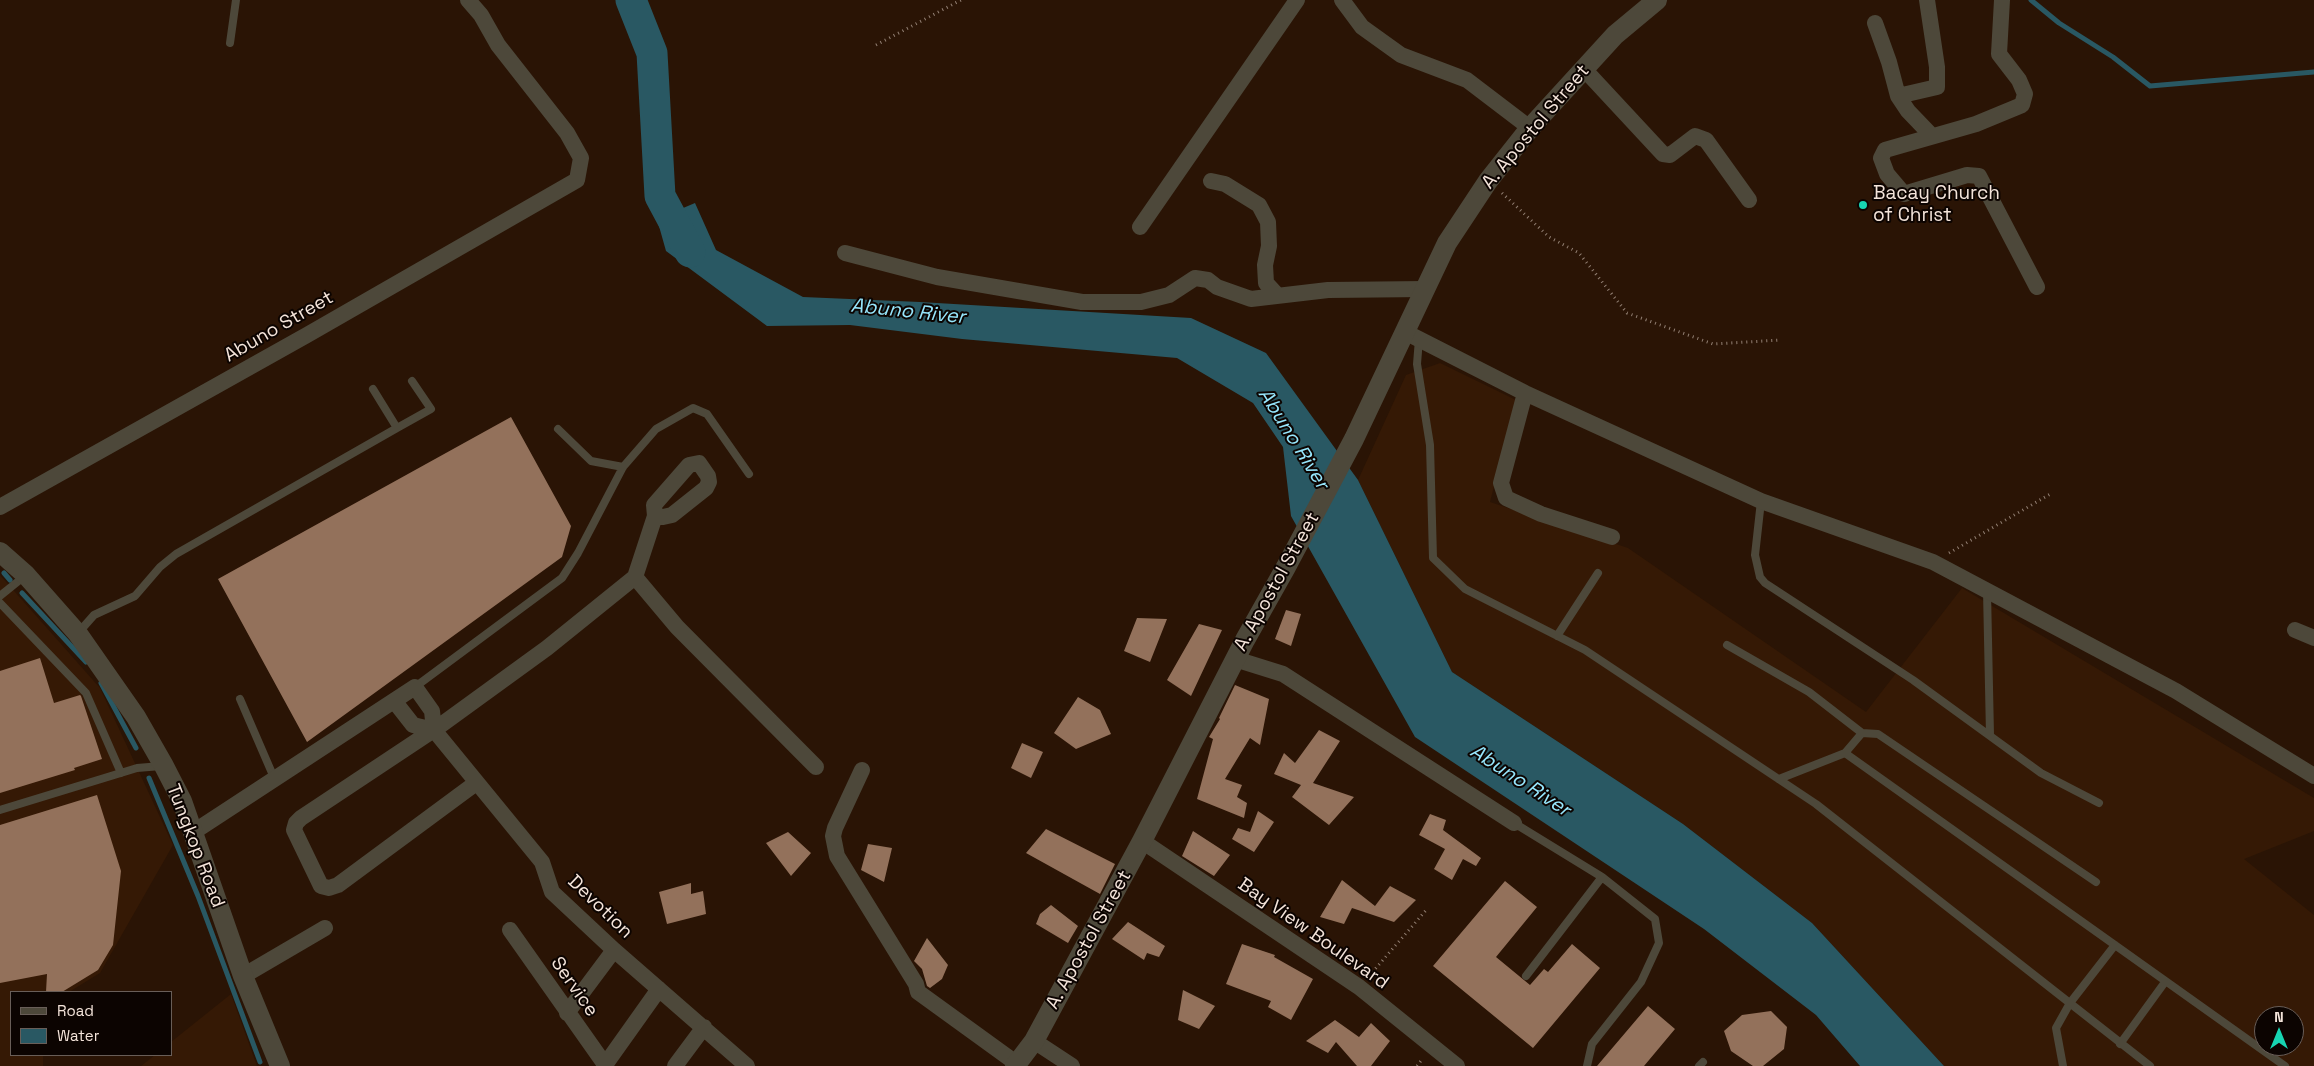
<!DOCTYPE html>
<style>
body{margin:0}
#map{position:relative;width:2314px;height:1066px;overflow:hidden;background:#2a1405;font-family:"Space Grotesk",sans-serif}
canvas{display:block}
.legend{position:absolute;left:10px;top:991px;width:162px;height:65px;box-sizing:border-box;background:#0c0401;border:1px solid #695e58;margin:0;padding:6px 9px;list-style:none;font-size:15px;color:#f4e4da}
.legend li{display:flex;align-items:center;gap:10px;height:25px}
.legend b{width:25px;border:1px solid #695e58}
.north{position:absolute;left:2254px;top:1006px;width:50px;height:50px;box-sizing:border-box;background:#0c0401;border:1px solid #695e58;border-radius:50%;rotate:0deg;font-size:14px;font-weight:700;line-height:20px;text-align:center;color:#f4e4da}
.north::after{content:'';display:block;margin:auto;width:18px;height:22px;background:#17d5b2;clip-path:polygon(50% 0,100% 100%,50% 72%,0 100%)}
</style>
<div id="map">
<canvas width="2314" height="1066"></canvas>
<ul class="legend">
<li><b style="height:6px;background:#4d483a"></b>Road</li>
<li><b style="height:14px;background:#295863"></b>Water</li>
</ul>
<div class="north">N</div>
</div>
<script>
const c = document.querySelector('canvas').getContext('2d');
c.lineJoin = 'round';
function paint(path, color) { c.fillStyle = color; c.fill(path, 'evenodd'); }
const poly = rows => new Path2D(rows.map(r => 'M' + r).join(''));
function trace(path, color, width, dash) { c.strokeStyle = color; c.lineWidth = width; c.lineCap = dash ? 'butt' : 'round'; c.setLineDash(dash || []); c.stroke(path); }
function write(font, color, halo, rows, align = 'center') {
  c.font = font + ' "Space Grotesk",sans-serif'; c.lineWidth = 4; c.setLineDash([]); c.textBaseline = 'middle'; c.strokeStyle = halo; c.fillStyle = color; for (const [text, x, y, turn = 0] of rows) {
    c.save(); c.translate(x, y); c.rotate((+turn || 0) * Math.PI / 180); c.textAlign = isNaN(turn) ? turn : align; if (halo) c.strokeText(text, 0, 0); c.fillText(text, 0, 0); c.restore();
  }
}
const built = poly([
 [1440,363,1516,400,1490,502,1628,548,1866,712,1962,588,2314,798,2314,831,2244,859,2314,915,2314,1066,1944,1066,1812,923,1683,824,1452,672,1358,480,1406,375],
 [2264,1016,2294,1016,2294,1046,2264,1046],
 [0,575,100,688,173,845,100,973,69,992,11,992,11,1055,43,1055,43,1066,0,1066],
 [231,994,257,1066,141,1066,155,1055,171,1055,171,1042]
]);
const water = poly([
 [695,203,716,250,803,297,920,302,1191,318,1266,353,1358,480,1452,672,1683,824,1812,923,1944,1066,1860,1066,1816,1015,1704,929,1415,737,1291,516,1283,447,1253,403,1177,358,962,339,850,325,767,326,666,251,657,219]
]);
const stream = poly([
 [2031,0,2059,23,2113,57,2150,86,2314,72],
 [4,573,10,580],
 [22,593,86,662],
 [101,683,136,748],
 [149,778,198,896,260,1062]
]);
const river = poly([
 [631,0,652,53,660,196,690,252]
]);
const building = poly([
 [511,417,571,526,562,557,307,742,218,579],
 [1286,610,1301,614,1291,646,1275,639],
 [1137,618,1167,619,1150,662,1124,651],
 [1199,624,1222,630,1191,696,1167,680],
 [40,658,54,703,80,695,81,696,102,759,74,768,75,770,0,793,0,671],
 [1235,685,1269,699,1260,745,1250,738,1225,779,1242,785,1237,797,1247,803,1244,818,1197,799,1213,739,1209,737,1220,719,1219,718],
 [1078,697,1100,710,1111,734,1076,749,1054,733],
 [1319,730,1340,741,1313,783,1354,797,1329,825,1292,797,1301,785,1274,774,1284,753,1295,763],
 [1022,743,1043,752,1031,778,1011,768],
 [97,795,121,871,113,945,98,970,62,992,46,992,47,974,0,983,0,825],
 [1258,811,1274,822,1254,852,1232,839,1238,828,1250,832],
 [1430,814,1446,820,1443,830,1481,858,1476,866,1463,859,1452,880,1434,869,1445,849,1419,835],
 [1046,829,1115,864,1100,894,1026,853],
 [1193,831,1230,855,1214,876,1182,856],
 [788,832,811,853,791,876,766,843],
 [868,844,892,848,884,882,861,870],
 [1342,880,1375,906,1390,886,1416,900,1394,922,1352,908,1344,924,1320,917],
 [1505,881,1537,907,1496,957,1530,985,1544,969,1548,972,1572,944,1600,968,1533,1048,1433,966],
 [691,883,691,894,703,891,706,914,667,924,659,892],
 [1051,905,1078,926,1068,943,1036,924,1040,914],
 [1128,922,1165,946,1159,957,1147,953,1144,960,1112,939],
 [927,938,948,965,942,979,930,988,927,986,922,969,914,961],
 [1242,944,1275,955,1274,957,1313,979,1291,1020,1268,1007,1271,1001,1226,984],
 [1183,990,1215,1006,1199,1029,1178,1020],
 [1648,1006,1675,1029,1644,1066,1597,1066],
 [1771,1011,1787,1027,1784,1049,1763,1066,1753,1066,1731,1051,1724,1031,1742,1015],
 [1335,1020,1359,1037,1371,1023,1390,1041,1371,1066,1357,1066,1336,1042,1328,1053,1306,1041]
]);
const path = poly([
 [876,45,961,0],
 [1502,193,1549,237,1579,253,1627,313,1713,344,1781,340],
 [1949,553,2052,493],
 [1369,976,1428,908],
 [1417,1066,1423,1058]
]);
const service = poly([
 [230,43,236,0],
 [1419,339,1417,364,1430,445,1433,558,1465,589,1585,650,1816,804,2150,1066],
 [397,428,431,409,412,381],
 [558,429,591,461,623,467],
 [1761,501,1755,555,1760,577,1765,583,1913,680,2041,773,2099,803],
 [1987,591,1990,735],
 [0,596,26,575],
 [0,603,86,693,121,773],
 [79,632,94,615,135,596,160,567,176,554,397,428,373,389],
 [1557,636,1598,573],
 [1727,645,1809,692,1862,733],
 [415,687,562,578,578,553,623,467,656,429,693,408,707,414,749,474],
 [240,699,275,780],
 [1845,753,1862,733,1878,734,2096,882],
 [1779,779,1845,753,2285,1066],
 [0,810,137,768,161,766],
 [1514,823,1602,877,1655,919,1659,943,1641,982,1592,1044,1587,1066],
 [1526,976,1602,877],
 [2120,1044,2165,982],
 [1699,1066,1703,1062],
 [2063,1066,2056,1028,2070,1003,2115,945]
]);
const minor = poly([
 [1342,0,1362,27,1401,55,1467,80,1530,128],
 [2002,0,1999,54,2019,80,2025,94,2022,105,1976,124,1885,150,1881,158,1887,174,1904,194,1967,175,1979,176,2037,287],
 [1875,23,1889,62,1898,96,1908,111,1932,136],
 [1584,69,1663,154,1670,155,1695,136,1706,140,1749,200],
 [1898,96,1937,87,1937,67,1927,0],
 [1211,181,1225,184,1259,205,1268,222,1269,246,1265,265,1266,283,1277,295],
 [1140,227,1297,0],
 [845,253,937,277,1082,302,1141,302,1169,295,1195,278,1208,280,1217,287,1251,299,1328,290,1426,289],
 [1405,332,1525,393,1761,501,1933,562,2176,691,2314,776],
 [1525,393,1501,483,1506,498,1541,514,1612,537],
 [0,507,307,335,577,180,581,158,567,133,498,45,481,15,468,0],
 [635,577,677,627,816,767],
 [2295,630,2314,638],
 [1235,659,1283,674,1514,823],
 [434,730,542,862,552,892,614,950,747,1066],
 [862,770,835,828,833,836,837,856,916,984,918,992,1016,1063],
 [476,783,338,885,329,888,321,886,294,830,296,823,301,818,441,725,547,648,635,577,655,516,654,505,689,465,699,463,708,476,709,482,706,488,672,515,663,517,655,516],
 [192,833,415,687,432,711,434,730,413,725,395,702],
 [1142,841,1359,987,1457,1066],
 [510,930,606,1066],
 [243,976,325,928],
 [567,1013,614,950],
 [1034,1041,1072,1066],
 [605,1065,659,989],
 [675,1066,704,1027]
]);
const tertiary = poly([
 [0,552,26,575,78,634,136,717,164,766,182,801,243,976,280,1066],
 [1015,1066,1034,1041,1142,841,1245,640,1286,567,1354,439,1447,243,1488,181,1530,128,1615,35,1657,0]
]);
const markers = [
 [1863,205,5,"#17d5b2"]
];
const streetNames = [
 ["A. Apostol Street",1536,127,-50],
 ["Abuno Street",279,327,-30],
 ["A. Apostol Street",1277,582,-61],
 ["Tungkop Road",195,846,69],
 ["Devotion",600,907,44],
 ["Bay View Boulevard",1313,934,35],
 ["A. Apostol Street",1089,940,-61],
 ["Service",574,987,55]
];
const poiNames = [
 ["Bacay Church",1873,194],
 ["of Christ",1873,216]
];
const waterNames = [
 ["Abuno River",908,312,6],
 ["Abuno River",1293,439,58],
 ["Abuno River",1520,781,33]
];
paint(built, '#351905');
paint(water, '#295863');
trace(stream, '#295863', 5);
trace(river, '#295863', 31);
paint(building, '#93715b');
trace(path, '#938074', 3, [1, 4]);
trace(service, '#4d483a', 8);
trace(minor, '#4d483a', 16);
trace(tertiary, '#4d483a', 20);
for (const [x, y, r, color] of markers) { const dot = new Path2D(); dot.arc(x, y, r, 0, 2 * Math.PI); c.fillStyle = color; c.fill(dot); trace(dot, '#0c0401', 2); }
write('19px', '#f4e4da', '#0c0401', streetNames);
write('19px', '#f4e4da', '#0c0401', poiNames, 'left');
write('italic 20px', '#97e7fd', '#0c0401', waterNames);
</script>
